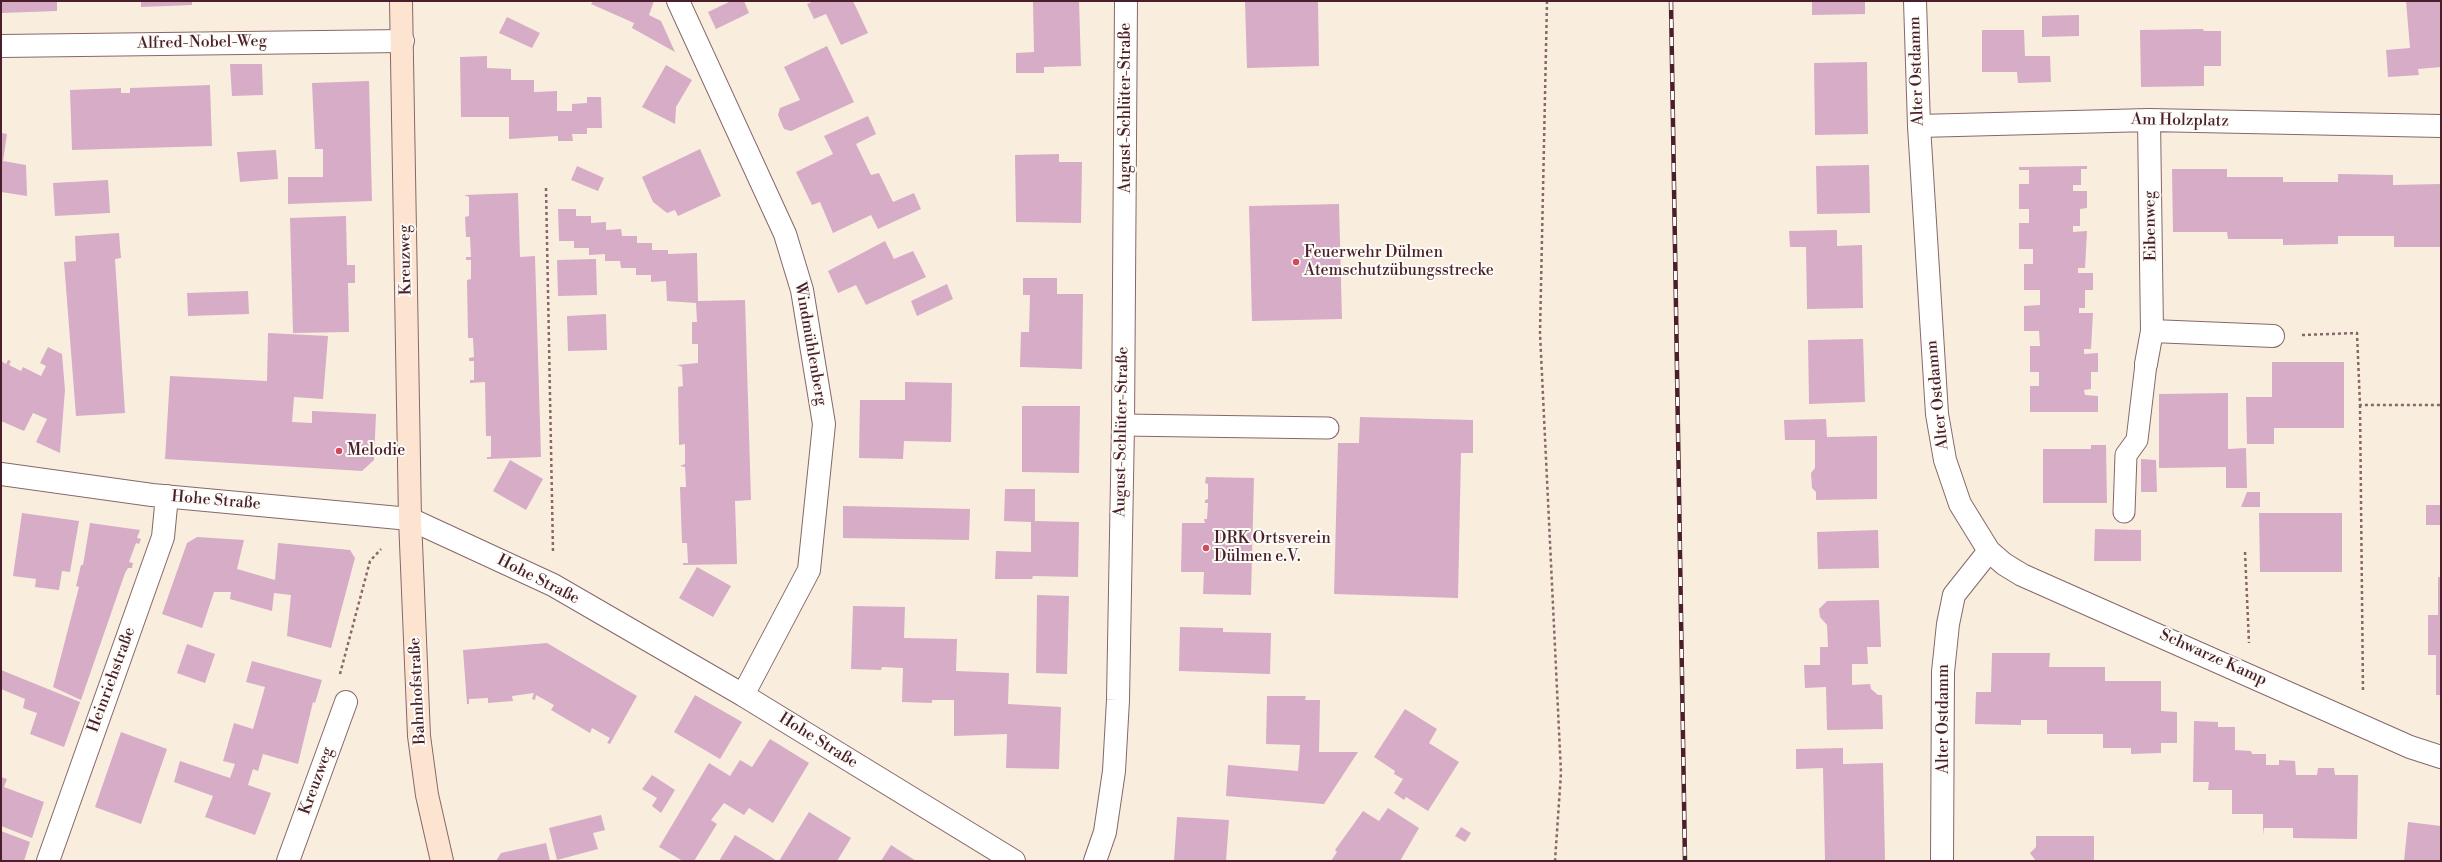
<!DOCTYPE html>
<meta charset="utf-8">
<style>
body{margin:0}
#map{position:relative;width:2442px;height:862px;overflow:hidden;background:#f9eede;font-family:"Libre Bodoni",serif}
canvas{display:block}
.frame{position:absolute;inset:0;border:2px solid #4a1f2b;pointer-events:none}
</style>
<div id="map">
<canvas width="2442" height="862"></canvas>
<div class="frame"></div>
</div>
<script>
const c = document.querySelector('canvas').getContext('2d');
c.lineJoin = 'round';
function paint(path, color) { c.fillStyle = color; c.fill(path, 'evenodd'); }
const poly = rows => new Path2D(rows.map(r => 'M' + r).join(''));
function trace(path, color, width, dash) { c.strokeStyle = color; c.lineWidth = width; c.lineCap = dash ? 'butt' : 'round'; c.setLineDash(dash || []); c.stroke(path); }
function write(font, color, halo, rows, align = 'center') {
  c.font = font + ' "Libre Bodoni",serif'; c.lineWidth = 4; c.setLineDash([]); c.textBaseline = 'middle'; c.strokeStyle = halo; c.fillStyle = color; for (const [text, x, y, turn = 0] of rows) {
    c.save(); c.translate(x, y); c.rotate((+turn || 0) * Math.PI / 180); c.textAlign = isNaN(turn) ? turn : align; if (halo) c.strokeText(text, 0, 0); c.fillText(text, 0, 0); c.restore();
  }
}
const building = poly([
 [1,1,57,1,57,11,1,13],
 [141,1,192,1,192,5,141,7],
 [593,1,654,1,649,15,661,21,675,52,632,28,634,23,591,4],
 [731,1,744,1,749,13,716,29,708,12],
 [814,1,853,1,868,33,841,45,826,14,814,19,807,4],
 [1033,1,1079,1,1081,66,1044,67,1044,73,1016,73,1016,53,1034,52],
 [1245,1,1318,1,1319,66,1247,68],
 [1812,1,1865,1,1865,14,1812,15],
 [2406,1,2441,1,2441,67,2418,69,2419,75,2388,77,2386,50,2410,48],
 [2079,15,2079,36,2042,37,2042,16],
 [507,17,540,33,532,48,499,33],
 [2203,29,2204,31,2221,31,2221,66,2204,66,2204,86,2141,87,2140,30],
 [1982,30,2024,30,2025,56,2050,56,2051,82,2018,83,2017,72,1982,72],
 [827,46,854,102,791,131,784,129,778,115,780,108,800,100,784,67],
 [487,56,487,68,511,69,511,80,534,80,534,92,557,91,557,111,572,111,572,104,587,103,587,97,601,97,602,128,587,128,587,134,572,134,573,141,558,141,558,136,509,139,509,117,461,117,460,57],
 [1867,62,1868,134,1815,135,1814,63],
 [230,64,262,64,263,95,232,96],
 [666,65,692,80,676,107,675,124,642,107],
 [369,81,372,201,288,204,288,177,323,177,323,149,315,149,312,83],
 [210,85,212,146,72,150,70,90,121,88,121,93,130,93,130,88],
 [868,116,876,134,856,144,871,175,879,173,893,202,914,193,921,209,878,229,871,215,833,233,820,202,812,205,796,172,833,154,824,136],
 [1,133,7,134,3,161,26,165,27,196,1,192],
 [700,149,721,196,678,216,675,210,667,213,653,202,642,177],
 [276,150,278,179,240,182,237,152],
 [1059,154,1059,162,1082,162,1081,223,1016,222,1015,155],
 [1869,165,1870,213,1817,214,1816,166],
 [577,166,604,178,598,191,571,180],
 [2087,166,2087,169,2081,169,2081,185,2073,185,2073,191,2087,191,2087,208,2080,209,2080,226,2073,226,2073,232,2087,231,2085,268,2078,268,2078,273,2093,273,2093,290,2085,290,2085,308,2079,308,2079,313,2093,313,2091,349,2084,349,2084,354,2098,353,2098,372,2091,372,2091,389,2084,390,2085,395,2098,396,2098,412,2030,412,2030,386,2039,386,2039,372,2030,372,2030,346,2040,346,2039,331,2024,331,2024,306,2040,305,2040,290,2024,290,2024,264,2033,264,2033,249,2019,249,2019,223,2029,223,2029,209,2019,209,2019,184,2029,184,2029,170,2019,170,2019,167],
 [2172,169,2227,169,2227,177,2283,177,2283,182,2338,182,2338,174,2393,175,2393,185,2441,184,2441,247,2394,247,2394,236,2338,236,2338,244,2283,245,2283,239,2228,239,2227,232,2173,232],
 [108,180,110,213,55,216,53,183],
 [518,193,520,257,535,256,541,457,487,459,487,457,491,457,491,436,486,436,485,382,470,383,470,380,474,380,474,361,469,361,469,358,474,357,473,338,468,338,467,280,471,279,471,260,466,260,466,257,471,257,470,237,466,237,465,217,469,216,469,197,464,195],
 [1339,204,1342,319,1252,321,1249,206],
 [558,209,576,209,576,216,591,216,591,223,606,222,606,230,621,229,622,236,637,236,637,243,652,243,652,250,668,250,668,254,697,253,698,301,745,300,751,500,735,501,737,564,683,565,683,563,688,563,687,543,682,543,680,487,686,487,685,467,680,466,685,464,685,444,679,445,678,387,683,386,682,367,677,365,698,363,698,344,692,344,692,322,697,322,696,303,667,301,666,281,651,282,651,275,636,275,636,268,621,268,620,261,605,261,605,254,589,255,589,248,574,248,574,241,559,241],
 [346,216,347,265,355,265,355,283,348,283,349,332,293,333,290,218],
 [1837,230,1837,246,1862,245,1863,308,1807,309,1806,247,1790,247,1789,231],
 [119,233,121,258,115,259,125,413,76,416,64,262,76,261,75,236],
 [885,241,894,259,913,251,926,277,866,305,856,285,838,293,828,271],
 [596,259,597,295,558,296,557,260],
 [1023,278,1057,278,1057,294,1083,294,1082,369,1020,367,1021,332,1029,332,1030,295,1023,295],
 [947,284,953,299,917,316,911,301],
 [248,291,249,314,188,316,187,293],
 [606,314,607,350,568,351,567,316],
 [268,333,328,336,323,399,294,397,292,422,312,423,312,411,376,414,374,460,362,471,165,459,170,376,267,381],
 [1863,339,1865,402,1809,404,1808,340],
 [48,347,62,354,65,390,60,453,36,442,47,419,33,413,24,431,1,421,1,361,6,364,8,360,11,361,9,365,21,371,23,367,41,376,46,366,40,363],
 [2272,362,2344,362,2344,428,2274,428,2274,444,2247,444,2246,397,2272,397],
 [905,382,952,383,951,442,904,441,903,459,859,458,860,400,905,400],
 [2228,393,2228,449,2246,448,2247,488,2226,488,2226,467,2159,468,2159,394],
 [1022,406,1080,406,1079,473,1022,472],
 [1360,417,1473,420,1473,453,1461,453,1458,598,1334,594,1338,443,1359,443],
 [1826,419,1827,437,1877,436,1877,499,1816,500,1816,492,1812,488,1811,473,1815,468,1815,440,1785,440,1784,420],
 [2091,445,2106,445,2107,503,2043,503,2043,449,2091,449],
 [2141,459,2156,460,2157,492,2141,492],
 [510,460,543,479,526,510,493,491],
 [1206,477,1254,478,1251,595,1203,594,1204,572,1181,572,1182,523,1205,523,1204,519,1207,519,1208,503,1205,503,1205,500,1208,499,1208,484,1205,483],
 [1005,489,1035,489,1035,521,1079,522,1078,577,1033,576,1032,579,995,579,996,551,1031,552,1031,522,1004,521],
 [2247,492,2260,492,2260,507,2241,507],
 [2426,505,2441,505,2441,525,2426,525],
 [843,506,970,509,969,540,843,538],
 [22,513,79,521,70,572,62,571,59,590,35,587,36,579,13,576],
 [2259,513,2342,513,2342,572,2260,572],
 [90,523,140,530,137,538,141,539,139,544,136,543,129,562,133,563,132,568,128,568,125,573,81,700,53,687,79,587,76,586,81,565,83,565],
 [2095,529,2141,530,2141,561,2094,561],
 [1878,530,1879,568,1818,569,1817,532],
 [197,537,244,540,237,569,275,580,278,543,350,550,355,558,331,648,287,636,291,595,274,593,272,611,230,599,231,592,214,592,202,628,162,614,187,543],
 [697,567,731,586,713,617,679,598],
 [2438,577,2441,577,2441,695,2436,695,2436,655,2428,655,2428,615,2438,615],
 [1037,595,1069,596,1067,674,1036,673],
 [1879,600,1881,647,1867,647,1868,664,1852,664,1852,685,1870,684,1871,689,1878,695,1882,695,1883,729,1827,730,1826,687,1805,688,1804,665,1820,665,1820,647,1828,647,1827,625,1820,617,1819,609,1827,601],
 [853,606,905,607,904,638,957,639,956,671,1009,673,1008,704,1061,707,1059,769,1006,768,1007,734,954,736,954,700,932,700,932,703,902,702,903,668,882,667,881,670,851,669],
 [1180,627,1223,628,1223,632,1271,633,1270,674,1179,671],
 [547,643,637,696,610,744,607,743,610,738,592,728,590,733,551,710,554,705,536,695,535,700,532,699,534,693,512,696,513,701,488,703,488,698,469,699,469,704,467,704,463,650],
 [187,644,215,654,205,683,177,673],
 [1992,653,2050,653,2049,667,2105,667,2105,681,2161,681,2161,711,2177,712,2177,743,2161,743,2161,753,2131,754,2131,748,2103,748,2103,734,2047,734,2047,720,2021,720,2021,725,1975,724,1976,692,1991,692],
 [252,661,322,680,315,703,313,702,298,764,263,754,258,771,253,769,248,785,271,793,255,835,205,817,213,796,174,782,180,761,230,778,235,764,223,761,234,723,253,729,265,687,246,682],
 [1,670,80,702,64,747,30,734,37,713,23,708,25,699,1,689],
 [695,695,742,722,720,759,674,732],
 [1267,696,1306,696,1305,700,1320,700,1319,752,1358,752,1324,804,1226,796,1228,765,1298,771,1300,745,1266,744],
 [1405,709,1437,729,1429,743,1459,762,1428,811,1406,797,1404,800,1394,793,1403,779,1394,774,1395,771,1374,757],
 [2194,721,2218,722,2218,727,2235,727,2235,750,2251,751,2252,754,2266,754,2266,765,2279,765,2279,760,2295,761,2296,775,2317,775,2318,768,2334,768,2335,775,2358,775,2357,839,2293,838,2293,828,2264,828,2263,835,2263,814,2232,814,2232,790,2208,790,2209,782,2193,782],
 [121,732,167,749,141,824,95,807],
 [770,739,809,763,773,823,749,808,744,815,724,803,711,820,717,824,694,861,683,861,659,847,709,763,730,776,740,760,752,767],
 [1843,748,1843,764,1883,763,1885,861,1825,861,1823,768,1796,769,1796,749],
 [652,775,675,790,661,813,652,806,657,798,642,789],
 [1,777,7,779,4,787,44,802,32,838,1,826],
 [1388,808,1419,828,1400,861,1331,861,1337,852,1335,850,1363,811,1379,821],
 [809,812,851,838,837,861,779,861],
 [601,815,605,830,593,833,598,849,557,860,549,828],
 [1177,817,1229,820,1226,861,1174,861],
 [2408,822,2441,826,2441,861,2404,861],
 [1461,827,1471,833,1465,842,1455,836],
 [1,831,30,842,24,861,1,861],
 [735,835,768,855,777,861,719,861],
 [2036,836,2094,836,2094,861,2036,861,2030,853,2036,847],
 [546,843,550,861,496,861,501,853],
 [891,845,916,861,881,861]
]);
const path = poly([
 [1547,1,1540,333,1561,773,1555,861],
 [546,188,553,551],
 [2302,335,2357,333,2360,405,2441,405],
 [2360,405,2363,693],
 [2245,552,2249,643],
 [340,674,370,561,381,549]
]);
const lane = poly([
 [1123,425,1328,428],
 [2124,512,2126,455,2137,440,2146,364]
]);
const street = poly([
 [678,1,785,234,802,290,824,424,809,570,743,695],
 [1915,1,1919,126,1937,414,1945,460,1960,504,1989,551,2004,564,2022,575,2410,747,2441,757],
 [1,46,403,41],
 [2149,120,2152,331,2273,336],
 [1919,126,2149,120,2441,126],
 [2146,364,2152,331],
 [1,474,152,495,410,519,553,585,743,695,1014,861],
 [48,861,163,537,167,496],
 [288,861,346,702],
 [1095,861,1105,832,1114,771,1118,700,1123,425,1126,1],
 [1942,861,1943,672,1948,624,1954,595,1989,551]
]);
const secondary = poly([
 [401,1,410,519,419,736,427,795,442,861]
]);
const rail = poly([
 [1671,1,1685,861]
]);
const markers = [
 [1296,262,4,"#d1495b"],
 [339,451,4,"#d1495b"],
 [1206,548,4,"#d1495b"]
];
const streetNames = [
 ["Alfred-Nobel-Weg",202,43,-1],
 ["Alter Ostdamm",1917,71,-92],
 ["August-Schlüter-Straße",1126,108,-90],
 ["Am Holzplatz",2180,121,1],
 ["Eibenweg",2151,226,-91],
 ["Kreuzweg",406,260,-91],
 ["Windmühlenberg",810,344,80],
 ["Alter Ostdamm",1938,395,-96],
 ["August-Schlüter-Straße",1122,432,-89],
 ["Hohe Straße",216,501,5],
 ["Hohe Straße",538,580,27],
 ["Schwarze Kamp",2213,658,24],
 ["Heinrichstraße",112,680,-70],
 ["Bahnhofstraße",418,691,-93],
 ["Alter Ostdamm",1944,719,-90],
 ["Hohe Straße",818,741,32],
 ["Kreuzweg",317,781,-70]
];
const poiNames = [
 ["Feuerwehr Dülmen",1304,253],
 ["Atemschutzübungsstrecke",1304,271],
 ["Melodie",347,451],
 ["DRK Ortsverein",1214,539],
 ["Dülmen e.V.",1214,557]
];
paint(building, '#d6acc7');
trace(lane, '#87676a', 23);
trace(street, '#87676a', 24);
trace(secondary, '#87676a', 24);
trace(path, '#87676a', 2.5, [3, 3]);
trace(lane, '#fff', 21);
trace(street, '#fff', 22);
trace(secondary, '#fde4d1', 22);
trace(rail, '#4a1f2b', 4.5);
trace(rail, '#fdfcf7', 3, [9]);
for (const [x, y, r, color] of markers) { const dot = new Path2D(); dot.arc(x, y, r, 0, 2 * Math.PI); c.fillStyle = color; c.fill(dot); trace(dot, '#fdfcf7', 1.5); }
write('16px', '#4a1f2b', '#fdfcf7', streetNames);
write('16px', '#4a1f2b', '#fdfcf7', poiNames, 'left');
</script>
